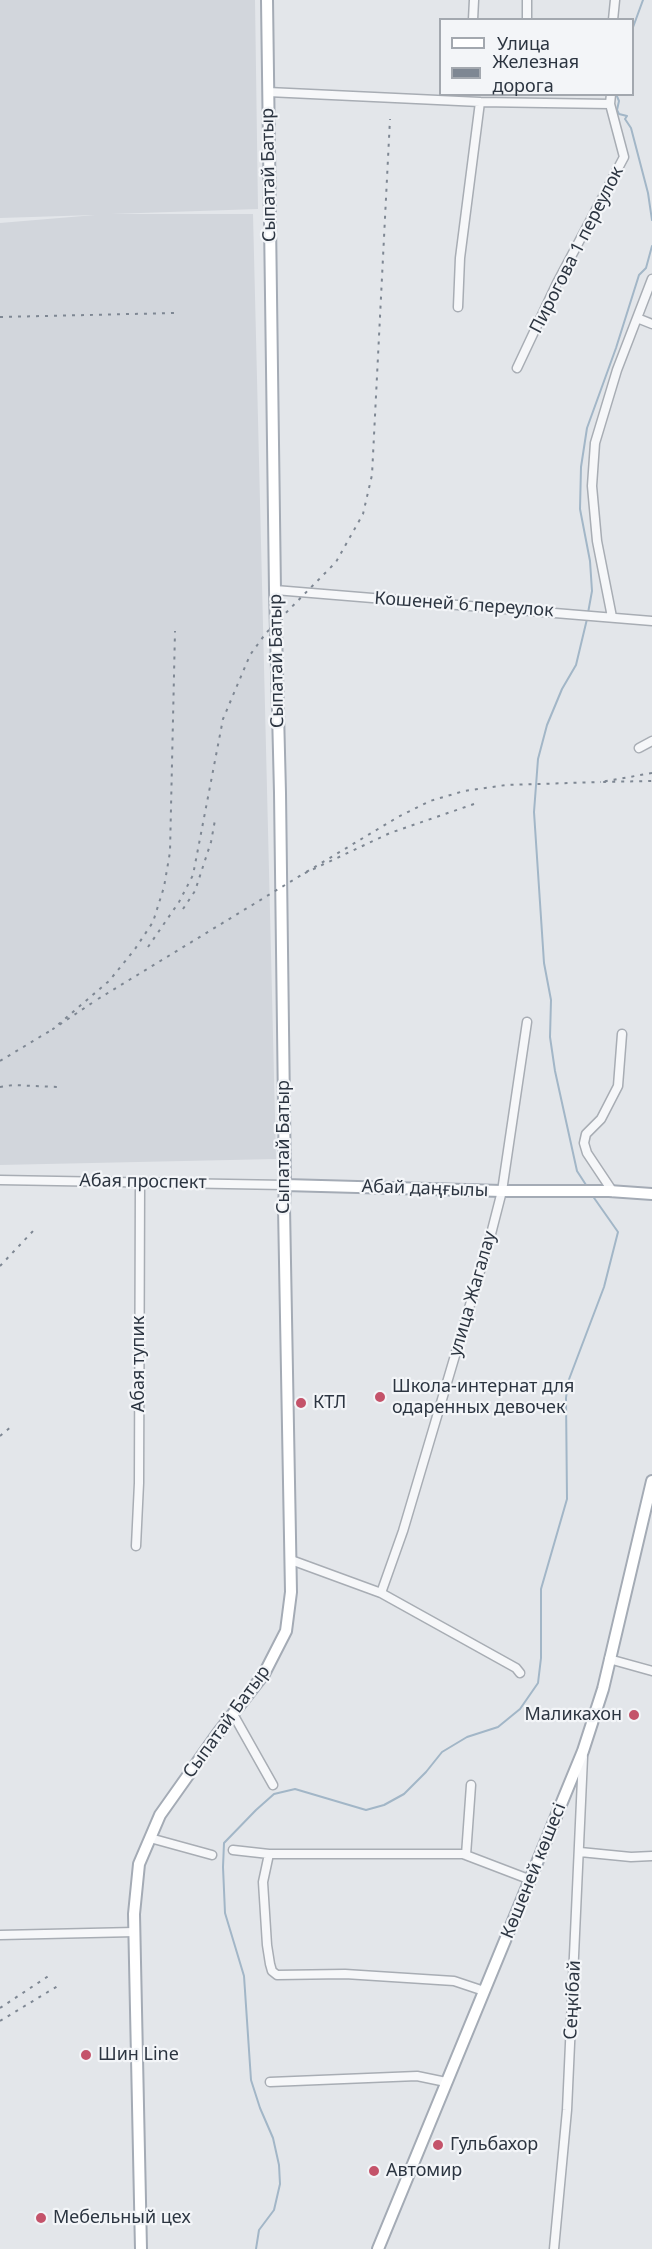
<!DOCTYPE html>
<meta charset="utf-8">
<style>
body{margin:0}
#map{position:relative;width:652px;height:2249px;overflow:hidden;background:#e3e6ea;font-family:"Noto Sans",sans-serif}
canvas{display:block}
.legend{position:absolute;left:439px;top:18px;width:195px;height:78px;box-sizing:border-box;background:#f3f5f8;border:2px solid #a3a8af;margin:0;padding:8px 10px;list-style:none;font-size:18px;color:#2c3541}
.legend li{display:flex;align-items:center;gap:12px;height:30px}
.legend b{width:30px;border:2px solid #a3a8af}
</style>
<div id="map">
<canvas width="652" height="2249"></canvas>
<ul class="legend">
<li><b style="height:8px;background:#fff"></b>Улица</li>
<li><b style="height:8px;background:#7e8793"></b>Железная дорога</li>
</ul>
</div>
<script>
const c = document.querySelector('canvas').getContext('2d');
c.lineJoin = 'round';
function paint(path, color) { c.fillStyle = color; c.fill(path, 'evenodd'); }
const poly = rows => new Path2D(rows.map(r => 'M' + r).join(''));
function trace(path, color, width, dash) { c.strokeStyle = color; c.lineWidth = width; c.lineCap = dash ? 'butt' : 'round'; c.setLineDash(dash || []); c.stroke(path); }
function write(font, color, halo, rows, align = 'center') {
  c.font = font + ' "Noto Sans",sans-serif'; c.lineWidth = 4.5; c.setLineDash([]); c.textBaseline = 'middle'; c.strokeStyle = halo; c.fillStyle = color; for (const [text, x, y, turn = 0] of rows) {
    c.save(); c.translate(x, y); c.rotate((+turn || 0) * Math.PI / 180); c.textAlign = isNaN(turn) ? turn : align; if (halo) c.strokeText(text, 0, 0); c.fillText(text, 0, 0); c.restore();
  }
}
const built = poly([
 [0,0,255,0,258,209,111,214,253,214,276,1159,0,1165,0,223,95,215,0,218]
]);
const stream = poly([
 [632,30,643,0],
 [616,94,619,101,617,110,619,114,627,116,625,119,631,128,648,193,652,220],
 [588,613,592,591,590,561,580,509,581,467,587,428,616,348,639,275,646,268,652,246],
 [587,619,576,665,562,689,547,725,538,759,534,812,544,963,551,1000,550,1037,555,1071,577,1171,588,1188],
 [256,2249,259,2230,274,2210,280,2184,279,2165,273,2138,260,2108,251,2080,244,1976,225,1913,223,1867,224,1843,256,1810,274,1794,295,1789,366,1810,384,1805,404,1794,426,1772,442,1752,467,1737,498,1727,520,1709,538,1683,541,1658,541,1589,567,1499,566,1398,568,1382,604,1287,618,1232,592,1195]
]);
const minor = poly([
 [527,0,527,20],
 [473,20,474,0],
 [613,20,615,0],
 [268,92,480,102,610,104],
 [458,307,460,258,480,102],
 [637,318,652,324],
 [517,368,557,283,624,157,610,104,611,94],
 [275,590,652,621],
 [612,617,597,541,592,486,595,443,617,370,652,279],
 [639,748,652,741],
 [0,1180,285,1185],
 [613,1192,587,1153,584,1143,586,1134,601,1119,618,1086,622,1034],
 [136,1546,139,1483,140,1182],
 [291,1560,381,1593,516,1668,520,1673],
 [381,1593,403,1531,491,1234,502,1191,527,1022],
 [609,1659,652,1671],
 [233,1714,273,1785],
 [150,1838,212,1855],
 [233,1850,269,1854,463,1854,531,1880],
 [580,1852,631,1857,652,1856],
 [269,1854,263,1882,267,1945,270,1964,272,1971,277,1975,345,1974,454,1981,484,1991],
 [466,1855,471,1785],
 [0,1935,135,1932],
 [270,2082,417,2076,446,2082],
 [554,2249,567,2110,583,1757]
]);
const major = poly([
 [285,1185,502,1191,609,1191,652,1194],
 [141,2249,134,1914,139,1864,160,1815,218,1733,264,1674,286,1631,291,1592,284,1207,285,1185,280,793,275,590,267,0],
 [378,2249,583,1751,603,1689,652,1481]
]);
const rail = poly([
 [0,317,175,313],
 [652,773,601,782,652,781],
 [474,804,390,833,303,874,398,817,430,801,464,791,506,785,601,782],
 [183,909,195,891,211,842,215,820],
 [148,947,179,902,193,875,223,719,250,655,266,633,336,562,363,514,372,475,390,119],
 [98,999,303,874],
 [92,1003,53,1029,109,981,135,949,153,922,164,887,170,852,175,631],
 [0,1061,53,1029],
 [0,1087,13,1085,57,1087],
 [0,1266,34,1230],
 [0,1436,12,1426],
 [0,2008,50,1975],
 [0,2021,61,1984]
]);
const markers = [
 [380,1397,6,"#c4536a"],
 [301,1403,6,"#c4536a"],
 [634,1715,6,"#c4536a"],
 [86,2055,6,"#c4536a"],
 [438,2145,6,"#c4536a"],
 [374,2171,6,"#c4536a"],
 [41,2218,6,"#c4536a"]
];
const streetNames = [
 ["Сыпатай Батыр",269,175,-91],
 ["Пирогова 1 переулок",577,250,-63],
 ["Кошеней 6 переулок",464,605,4],
 ["Сыпатай Батыр",277,661,-91],
 ["Сыпатай Батыр",284,1147,-90],
 ["Абая проспект",143,1182,1],
 ["Абай даңғылы",425,1189,2],
 ["улица Жагалау",473,1294,-74],
 ["Абая тупик",139,1364,-90],
 ["Сыпатай Батыр",227,1722,-54],
 ["Көшеней көшесі",534,1871,-68],
 ["Сеңкібай",573,2000,-87]
];
const poiNames = [
 ["Школа-интернат для",392,1387],
 ["одаренных девочек",392,1408],
 ["КТЛ",313,1403],
 ["Маликахон",622,1715,"right"],
 ["Шин Line",98,2055],
 ["Гульбахор",450,2145],
 ["Автомир",386,2171],
 ["Мебельный цех",53,2218]
];
paint(built, '#d2d6dc');
trace(stream, '#a2b6c7', 2);
trace(minor, '#a8adb4', 11);
trace(major, '#a4abb5', 14);
trace(minor, '#f6f7f9', 8);
trace(major, '#fff', 10);
trace(rail, '#7e8793', 2, [3, 6]);
for (const [x, y, r, color] of markers) { const dot = new Path2D(); dot.arc(x, y, r, 0, 2 * Math.PI); c.fillStyle = color; c.fill(dot); trace(dot, '#f3f5f8', 2); }
write('18px', '#2c3541', '#f3f5f8', streetNames);
write('18px', '#2c3541', '#f3f5f8', poiNames, 'left');
</script>
